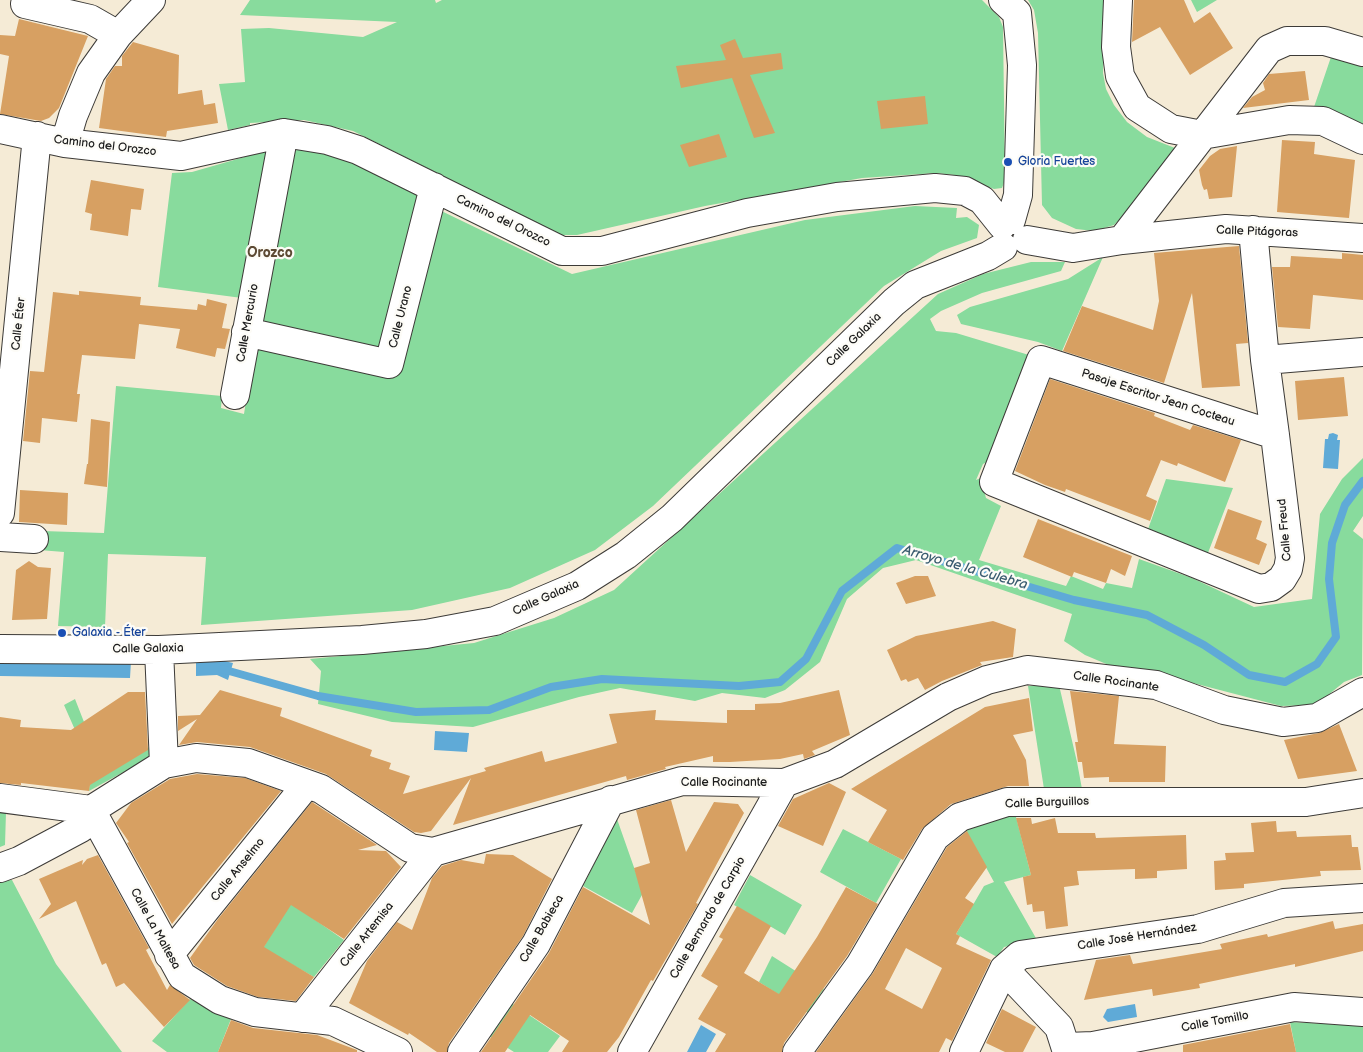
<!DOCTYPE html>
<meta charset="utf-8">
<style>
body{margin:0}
canvas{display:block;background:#f5ebd6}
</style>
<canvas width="1363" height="1052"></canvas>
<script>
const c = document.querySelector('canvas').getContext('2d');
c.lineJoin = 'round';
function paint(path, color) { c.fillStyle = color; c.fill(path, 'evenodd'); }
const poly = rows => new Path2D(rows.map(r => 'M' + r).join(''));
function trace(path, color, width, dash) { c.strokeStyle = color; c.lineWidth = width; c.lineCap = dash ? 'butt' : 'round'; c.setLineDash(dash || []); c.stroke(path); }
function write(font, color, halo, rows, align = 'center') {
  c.font = font + ' "Balsamiq Sans",sans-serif'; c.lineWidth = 4.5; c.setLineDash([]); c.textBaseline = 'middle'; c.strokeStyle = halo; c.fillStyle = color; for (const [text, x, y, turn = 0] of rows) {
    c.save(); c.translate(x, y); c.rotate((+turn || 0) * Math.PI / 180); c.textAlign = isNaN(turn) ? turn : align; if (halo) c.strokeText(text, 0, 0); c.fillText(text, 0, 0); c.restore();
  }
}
const green = poly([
 [250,0,435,0,436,3,442,0,982,0,999,17,1003,27,1005,180,1002,188,994,189,955,175,936,173,862,178,705,206,577,235,561,235,353,131,304,120,250,123,250,125,228,130,219,84,245,82,241,29,269,28,363,37,397,22,240,15],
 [1028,0,1106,0,1103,73,1106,89,1114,105,1127,122,1147,137,1175,148,1175,155,1139,199,1114,225,1094,231,1076,229,1052,218,1042,205,1038,33,1034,10],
 [1191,0,1217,0,1197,12],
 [1331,57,1363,65,1363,124,1334,111,1314,107],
 [299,148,334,153,401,184,431,206,572,274,805,220,915,206,957,208,956,218,967,217,979,225,977,238,941,251,884,286,653,506,595,550,510,588,412,610,201,625,206,557,108,554,105,627,58,626,64,552,39,550,42,531,104,533,116,386,222,396,221,408,244,414,280,178,286,159],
 [269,150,242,298,158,287,172,173,192,172],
 [1103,257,1062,351,1038,342,961,324,957,315,970,307,1068,279],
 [1031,262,1065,262,1061,271,982,293,941,311,930,319,936,331,956,333,1029,355,989,461,983,464,976,480,983,477,982,484,986,498,1001,506,979,560,1066,586,1071,576,1103,589,1106,583,1132,588,1139,559,1192,578,1254,607,1312,599,1320,514,1342,479,1363,458,1363,516,1353,531,1363,539,1362,675,1344,682,1316,705,1281,706,1147,671,1111,666,1085,655,1064,641,1072,614,916,560,883,568,847,599,820,662,785,690,765,698,722,693,695,701,620,688,579,697,473,727,392,722,318,704,321,671,310,659,474,643,554,618,614,590,938,294,983,274],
 [1166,479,1233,488,1206,558,1147,532],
 [1059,685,1077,762,1082,789,1044,789,1028,686],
 [75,699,84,722,144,752,149,747,151,754,149,758,89,791,91,766,64,705],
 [0,812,6,812,5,845,0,847],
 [1015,813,1031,875,1004,882,1037,940,1004,947,997,957,956,934,984,886,994,882,964,827],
 [617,819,643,893,632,913,583,886],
 [843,829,901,859,876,903,820,872],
 [750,875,802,905,785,935,734,905],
 [12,880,56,964,122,1052,0,1052,0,881],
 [291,903,344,940,314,977,263,948],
 [772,956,824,989,808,1013,759,982],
 [190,999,231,1019,218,1052,167,1052,152,1041],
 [510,1002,560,1036,548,1052,514,1052,487,1035],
 [1290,1022,1363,1026,1363,1052,1296,1052]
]);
const water = poly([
 [1333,433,1338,435,1337,440,1340,440,1338,469,1323,468,1325,439,1328,439,1329,434],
 [0,659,131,661,130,678,0,676],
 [196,660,220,660,233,663,228,680,217,675,196,676],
 [435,731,469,733,467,752,434,750],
 [1135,1004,1137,1017,1108,1022,1103,1017,1107,1009],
 [701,1025,716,1034,706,1052,687,1052]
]);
const stream = poly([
 [222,669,318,696,416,712,489,710,551,687,602,679,739,686,780,682,806,659,842,591,897,548,1074,600,1147,615,1204,645,1249,675,1285,682,1317,664,1336,637,1329,579,1332,543,1345,505,1363,481]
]);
const building = poly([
 [1134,0,1184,0,1194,23,1210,12,1233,48,1190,75,1160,27,1132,42],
 [19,19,88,36,59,108,49,118,41,121,0,114,9,56,0,54,0,35,15,36],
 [735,39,743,58,781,53,783,69,750,75,775,133,754,138,732,78,681,88,676,66,726,60,720,45],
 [133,42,179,55,178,94,202,90,204,105,215,103,218,123,167,131,166,137,99,128,106,79,115,66,122,66,122,56],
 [1305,71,1309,100,1243,108,1252,97,1265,90,1263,83,1269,74],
 [925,96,928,124,881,129,877,101],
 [719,134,727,157,689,167,680,145],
 [1282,140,1315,142,1314,154,1355,160,1349,218,1277,212],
 [1237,146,1232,197,1209,199,1207,189,1204,190,1202,185,1199,170,1210,156,1220,149],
 [91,180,144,189,141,210,131,209,128,236,90,230,92,214,85,212],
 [1239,246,1248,343,1236,344,1240,386,1202,388,1192,293,1164,383,1063,351,1082,306,1153,330,1159,301,1154,253],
 [1342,253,1363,255,1363,300,1313,295,1310,329,1278,327,1272,267,1290,267,1291,256,1342,259],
 [79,291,141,297,140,305,197,310,198,304,206,306,207,299,227,304,222,328,230,329,225,349,217,348,215,357,176,348,180,329,139,324,135,359,82,355,77,394,80,394,77,422,42,418,40,443,23,441,30,371,44,372,53,292,79,295],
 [1344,377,1348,416,1298,420,1295,381],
 [1050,379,1155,413,1154,416,1190,430,1193,425,1241,440,1225,482,1178,463,1177,466,1161,460,1146,496,1157,501,1150,521,1066,489,1065,492,1045,485,1015,471],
 [91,419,110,422,107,487,84,484,87,464,88,464],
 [20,490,68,493,67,525,19,522],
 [1228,509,1262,521,1256,539,1267,544,1259,565,1214,548],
 [1038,519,1132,556,1125,576,1111,569,1106,583,1074,572,1072,577,1023,557],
 [29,561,38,567,51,568,47,619,12,620,16,570],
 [915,576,928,576,936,596,906,604,896,583],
 [993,621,1016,629,1013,657,980,662,982,665,942,681,925,690,918,678,908,682,906,679,901,681,887,650,916,636],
 [220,690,282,708,280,716,372,750,370,756,391,763,389,769,410,776,403,794,472,775,486,771,484,768,542,751,545,762,617,743,609,714,656,710,655,720,727,723,727,710,755,710,755,704,780,703,839,690,850,735,812,751,815,755,804,759,803,754,780,759,730,762,713,762,713,756,665,767,666,769,627,780,626,776,453,825,471,778,431,831,421,833,414,832,326,774,250,747,197,742,179,745,197,719,178,731,178,716,200,715],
 [1070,691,1119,696,1114,744,1166,746,1165,782,1109,782,1109,777,1084,778,1082,762,1078,762,1075,742,1078,742],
 [128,692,145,692,148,750,90,785,89,791,21,783,21,785,0,783,0,717,21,720,20,727,71,730],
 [1029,698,1033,731,1013,735,1026,760,1029,786,1008,786,951,804,922,829,903,860,868,842,887,810,851,789,985,707],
 [1339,724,1357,771,1298,779,1284,740,1319,733],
 [197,774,245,778,281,791,172,924,127,843,129,842,116,823,131,803,170,779],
 [829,783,846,792,823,846,778,826,793,799],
 [671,800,686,852,714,802,738,804,744,813,696,903,698,904,653,981,651,980,619,1037,607,1052,562,1052,569,1041,530,1015,505,1052,481,1052,549,953,583,887,650,925,634,868,650,863,636,810],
 [312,802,377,845,358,850,386,851,401,867,344,939,291,905,264,947,314,977,296,1001,258,997,227,986,194,965,190,958,218,919],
 [1016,818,1031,818,1032,824,1055,818,1058,833,1095,833,1096,838,1186,835,1187,869,1157,871,1157,878,1135,879,1135,869,1077,871,1079,885,1064,887,1068,926,1046,929,1044,911,1033,912,1032,904,1027,905,1023,877,1031,875],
 [1276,821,1277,832,1296,831,1297,837,1351,835,1352,847,1358,847,1361,870,1320,871,1321,876,1244,884,1244,888,1215,890,1214,861,1226,860,1225,853,1254,852,1251,823],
 [967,831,987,867,965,898,974,904,956,934,960,936,956,944,991,960,952,1041,946,1038,939,1052,816,1052,873,973,947,847],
 [906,948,942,968,922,1009,885,989],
 [486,854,513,855,552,879,523,936,449,1043,447,1052,437,1052,409,1033,408,1035,349,1003,367,961,397,922,412,930,432,878,442,866,461,860,484,864],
 [98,855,149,948,146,950,167,990,170,985,190,1000,164,1027,124,983,116,987,106,963,102,965,76,901,39,919,51,904,39,879,83,860,82,865,87,859],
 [846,887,878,904,847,956,784,1043,782,1052,715,1052,726,1034,698,1019,718,986,701,976,723,939,719,937,737,906,771,926,744,973,779,994,817,937],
 [1333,921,1335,929,1363,924,1363,951,1295,967,1295,964,1199,984,1200,988,1153,996,1152,989,1084,1000,1096,960,1130,955,1133,964,1222,949,1220,944,1267,934,1268,937],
 [1002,1009,1036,1027,1023,1052,1005,1052,986,1043],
 [231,1020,253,1028,317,1035,357,1050,357,1052,218,1052],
 [1290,1024,1296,1052,1183,1052,1183,1045]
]);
const minor = poly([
 [1003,0,1017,13,1022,65,1018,195,1011,220],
 [1118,0,1116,47,1120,76,1137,107,1171,129,1202,135,1289,120,1323,121,1363,140],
 [25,4,90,19,118,35],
 [0,129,65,143,181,156,284,133,327,140,358,150,562,251,602,251,747,213,837,197,935,188,965,191,982,200,1002,225],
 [65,143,73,116,91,73,118,35,151,0],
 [1253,230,1265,360,1275,435,1290,558,1288,569,1282,579,1271,587,1259,589,994,482,1041,360,1275,435],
 [1027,240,1073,248,1122,240,1226,229,1363,238],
 [1122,240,1269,49,1287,41,1325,41,1363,52],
 [246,332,389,364,434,187],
 [1265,360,1363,352],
 [235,395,284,133],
 [0,513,37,136],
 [0,537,34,539],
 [0,649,159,650,362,640,426,634,495,621,577,586,626,555,672,518,894,302,915,285,988,256,1003,247],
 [159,650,164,764],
 [0,798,91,810],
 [91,810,182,976,220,1000,255,1012,333,1021,398,1052],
 [0,868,19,861,81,828,91,810,164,764,196,758,248,763,321,789,410,848,433,852,682,781,784,783,835,764,948,697,987,680,1027,670,1156,685,1224,710,1283,722,1317,718,1363,692],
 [169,955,307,784],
 [1004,969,1059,1027,1067,1052],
 [302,1018,433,852],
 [1067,1047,1093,1046,1294,1007,1363,1012],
 [462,1052,536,944,611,800],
 [632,1052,784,783],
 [797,1052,860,965,935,837,960,817,1007,802,1306,802,1363,793],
 [964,1052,1004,969,1020,955,1198,929,1284,903,1363,898]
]);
const markers = [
 [1008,162,5,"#1a4fb4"],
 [62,633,5,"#1a4fb4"]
];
const streetNames = [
 ["Camino del Orozco",105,146,7],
 ["Camino del Orozco",503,221,26],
 ["Calle Pitágoras",1257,232,2],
 ["Calle Urano",401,317,-76],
 ["Calle Mercurio",248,323,-80],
 ["Calle Éter",19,324,-84],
 ["Calle Galaxia",854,340,-44],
 ["Pasaje Escritor Jean Cocteau",1158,398,18],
 ["Calle Freud",1285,530,-95],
 ["Calle Galaxia",546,598,-24],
 ["Calle Galaxia",148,649,-1],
 ["Calle Rocinante",1116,682,8],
 ["Calle Rocinante",724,783],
 ["Calle Burguillos",1047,803,-2],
 ["Calle Anselmo",238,870,-51],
 ["Calle Bernardo de Carpio",708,918,-60],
 ["Calle La Maltesa",155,929,61],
 ["Calle Babieca",542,929,-60],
 ["Calle Artemisa",367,935,-52],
 ["Calle José Hernández",1137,937,-9],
 ["Calle Tomillo",1215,1022,-11]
];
const transitNames = [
 ["Gloria Fuertes",1018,162],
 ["Galaxia - Éter",72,633]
];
const neighbourhoodNames = [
 ["Orozco",270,253]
];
const waterNames = [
 ["Arroyo de la Culebra",965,568,16]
];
paint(green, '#88db9d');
paint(water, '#5faad7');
trace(stream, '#5faad7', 8);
paint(building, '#d7a062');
trace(minor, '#3d3b38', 30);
trace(minor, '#fff', 28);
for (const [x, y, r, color] of markers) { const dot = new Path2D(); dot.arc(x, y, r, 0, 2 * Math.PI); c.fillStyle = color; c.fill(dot); trace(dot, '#fdfcf7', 2); }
write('12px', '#1c1c1c', '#fdfcf7', streetNames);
write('12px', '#164399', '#fdfcf7', transitNames, 'left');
write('bold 14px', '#5d4a34', '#fdfcf7', neighbourhoodNames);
write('italic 14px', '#3a5c70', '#fdfcf7', waterNames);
</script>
